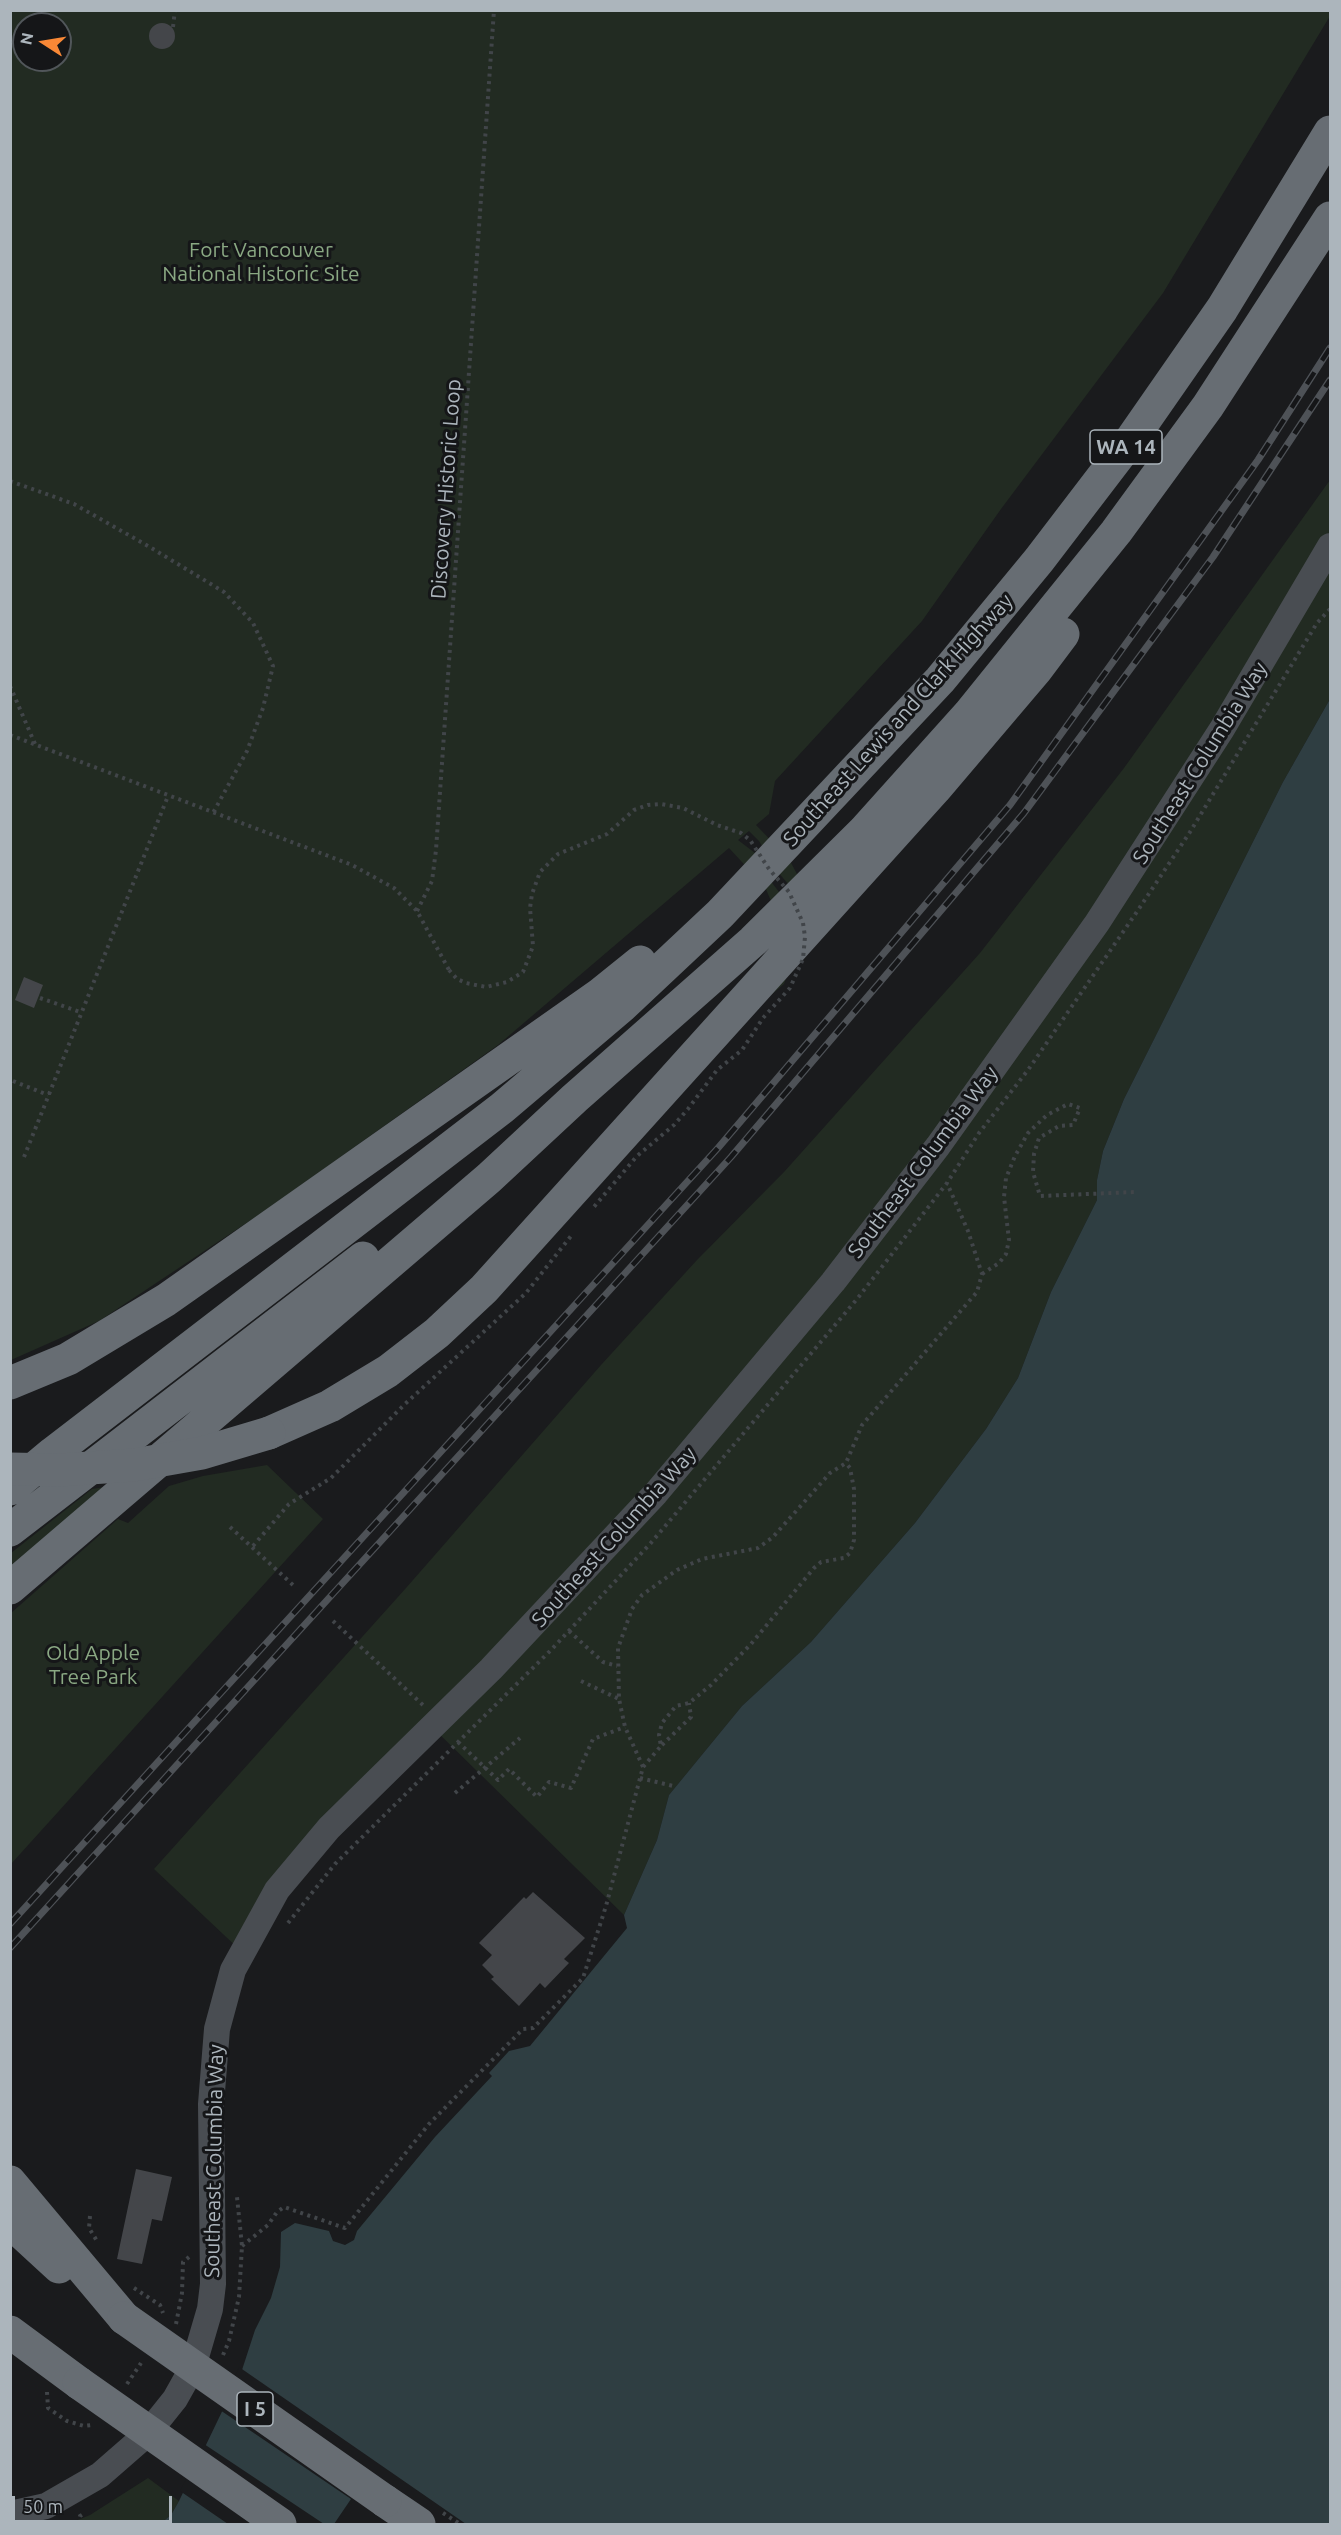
<!DOCTYPE html>
<style>
body{margin:0}
#map{position:relative;width:1341px;height:2535px;overflow:hidden;background:#1a1b1d;font-family:Ubuntu,sans-serif}
canvas{display:block}
.frame{position:absolute;inset:0;border:12px solid #acb5bc;pointer-events:none}
.north{position:absolute;left:12px;top:12px;width:60px;height:60px;box-sizing:border-box;background:#151618;border:2px solid #51565a;border-radius:50%;rotate:282deg;font-size:16px;font-weight:700;line-height:24px;text-align:center;color:#acb5bc}
.north::after{content:'';display:block;margin:auto;width:21px;height:27px;background:#f98836;clip-path:polygon(50% 0,100% 100%,50% 72%,0 100%)}
.scale{position:absolute;left:12px;top:2496px;width:160px;height:27px;box-sizing:border-box;border:3px solid #acb5bc;border-top:0;padding-left:8px;font-size:18px;line-height:21px;white-space:nowrap;color:#acb5bc;-webkit-text-stroke:4px #151618;paint-order:stroke}
</style>
<div id="map">
<canvas width="1341" height="2535"></canvas>
<div class="frame"></div>
<div class="north">N</div>
<div class="scale">50 m</div>
</div>
<script>
const c = document.querySelector('canvas').getContext('2d');
c.lineJoin = 'round';
function paint(path, color) { c.fillStyle = color; c.fill(path, 'evenodd'); }
const poly = rows => new Path2D(rows.map(r => 'M' + r).join(''));
function trace(path, color, width, dash) { c.strokeStyle = color; c.lineWidth = width; c.lineCap = dash ? 'butt' : 'round'; c.setLineDash(dash || []); c.stroke(path); }
function write(font, color, halo, rows, align = 'center') {
  c.font = font + ' Ubuntu,sans-serif'; c.lineWidth = 6; c.setLineDash([]); c.textBaseline = 'middle'; c.strokeStyle = halo; c.fillStyle = color; for (const [text, x, y, turn = 0] of rows) {
    c.save(); c.translate(x, y); c.rotate((+turn || 0) * Math.PI / 180); c.textAlign = isNaN(turn) ? turn : align; if (halo) c.strokeText(text, 0, 0); c.fillText(text, 0, 0); c.restore();
  }
}
const green = poly([
 [10,11,1330,11,1330,16,1163,293,1001,509,922,621,775,781,769,814,756,825,789,859,797,874,795,892,777,871,759,841,749,831,738,840,755,853,766,875,786,901,794,958,784,984,764,1001,777,915,765,887,729,848,498,1045,263,1212,99,1321,11,1360],
 [24,24,60,24,60,60,24,60],
 [1330,480,1330,699,1283,782,1124,1099,1103,1151,1097,1180,1097,1200,1051,1292,1018,1378,986,1429,915,1523,811,1642,742,1706,669,1795,657,1840,624,1915,432,1727,410,1748,241,1951,154,1869,406,1588,601,1365,697,1260,784,1172,980,953,1124,768],
 [267,1465,323,1519,11,1864,11,1613,118,1519,128,1523,169,1486,203,1476],
 [111,1486,11,1572,11,1553,92,1489],
 [148,2478,179,2501,171,2515,160,2524,68,2524,90,2515]
]);
const water = poly([
 [1330,699,1330,2524,160,2524,171,2515,179,2501,242,2370,255,2330,271,2298,280,2267,281,2232,295,2223,329,2231,333,2241,345,2245,354,2240,357,2231,435,2137,492,2076,489,2073,509,2051,530,2046,627,1928,624,1915,657,1840,669,1795,742,1706,811,1642,915,1523,986,1429,1018,1378,1051,1292,1097,1200,1097,1180,1103,1151,1124,1099,1283,782]
]);
const pier = poly([
 [239,2367,466,2524,334,2524,351,2499,220,2410],
 [204,2444,324,2524,228,2524,180,2491]
]);
const building = poly([
 '149 36a13 13 0 1 1 26 0a13 13 0 1 1-26 0Z',
 [24,977,43,985,34,1008,15,1000],
 [533,1892,585,1938,564,1959,569,1963,545,1988,540,1983,519,2006,491,1979,494,1977,482,1965,492,1955,479,1943,524,1897,526,1899],
 [136,2169,172,2177,162,2221,152,2219,142,2264,117,2259]
]);
const path = poly([
 [173,27,175,10],
 [10,481,74,504,148,546,224,592,253,623,273,666,263,708,247,751,213,813],
 [10,686,35,744],
 [10,735,352,865,394,888,417,911,449,970],
 [417,911,432,881,436,850,494,10],
 [40,998,80,1012],
 [13,1081,48,1095],
 [24,1157,168,796],
 [982,1274,999,1263,1006,1254,1009,1240,1004,1197,1006,1178,1015,1156,1028,1133,1047,1115,1068,1104,1080,1108,1073,1125,1059,1126,1039,1138,1034,1154,1033,1172,1040,1196,1135,1192],
 [230,1527,293,1585],
 [253,1546,289,1504,331,1478,405,1404,526,1293,571,1236],
 [333,1621,424,1706],
 [569,1631,603,1662,617,1666],
 [581,1681,619,1699],
 [458,1742,498,1780,509,1769,537,1797,549,1782,571,1788,593,1739,625,1727],
 [662,1745,691,1717,689,1703],
 [643,1767,625,1727,619,1699,618,1648,632,1609,642,1595,677,1570,702,1559,758,1548,773,1537,830,1473,846,1463,862,1425,977,1292,982,1274,968,1231,947,1183],
 [640,1778,673,1786],
 [455,1793,520,1738],
 [288,1923,335,1864,551,1650,650,1544,857,1299,947,1183,979,1133,1028,1070,1134,916,1190,832,1317,623,1330,609],
 [90,2216,89,2228,97,2241],
 [242,2246,268,2225,277,2212,284,2207,345,2228,429,2124,523,2029,533,2028,583,1978,606,1906,643,1767,661,1746,659,1735,662,1723,676,1706,689,1703,711,1685,751,1644,814,1568,821,1562,844,1558,850,1553,854,1540,854,1489,850,1468,846,1463],
 [134,2288,160,2305,163,2313],
 [176,2324,182,2293,183,2262,189,2257],
 [223,2355,229,2341,239,2297,242,2246,237,2197],
 [127,2384,141,2363],
 [47,2392,48,2408,67,2421,84,2426,92,2425],
 [443,2513,460,2524],
 [78,2524,80,2516,85,2513]
]);
const secondary = poly([
 [10,2514,46,2506,100,2475,147,2434,175,2399,193,2367,210,2309,213,2284,211,2104,217,2029,233,1970,277,1890,329,1828,491,1669,656,1493,833,1282,938,1146,1097,923,1222,729,1330,546]
]);
const highway = poly([
 [10,1383,68,1359,166,1300,599,995,640,962],
 [269,1433,330,1406,388,1371,437,1333,484,1289,935,789,1036,670,1063,634],
 [10,1489,53,1453,502,1108,621,1007,720,914,940,680,1039,560,1133,437,1222,309,1330,132],
 [10,1530,363,1258],
 [10,1588,489,1178,575,1098,753,941,864,831,969,714,1116,532,1208,406,1330,218],
 [10,2182,124,2318],
 [10,2222,59,2267],
 [10,2332,79,2383],
 [385,2501,419,2524]
]);
const rail = poly([
 [10,1924,718,1148,1010,805,1258,460,1330,348],
 [10,1948,731,1157,1024,813,1213,557,1330,380]
]);
const pathBridge = poly([
 [449,970,457,979,466,983,486,987,507,982,523,972,533,946,530,908,532,894,540,872,558,854,607,834,634,810,648,805,661,804,683,808,717,825,741,833,750,840,769,869,789,892,803,923,805,937,803,959,790,988,763,1018,742,1050,717,1070,688,1109,674,1125,637,1156,593,1208]
]);
const highwayBridge = poly([
 [10,1469,60,1470,134,1465,202,1453,269,1433],
 [124,2318,385,2501],
 [79,2383,280,2524]
]);
const shields = [
 [1126,447,72],
 [255,2409,36]
];
const shieldNames = [
 ["WA 14",1126,447],
 ["I 5",255,2409]
];
const parkNames = [
 ["Fort Vancouver",261,250],
 ["National Historic Site",261,274],
 ["Old Apple",93,1653],
 ["Tree Park",93,1677]
];
const streetNames = [
 ["Discovery Historic Loop",446,489,-86],
 ["Southeast Lewis and Clark Highway",898,720,-48],
 ["Southeast Columbia Way",1200,763,-58],
 ["Southeast Columbia Way",923,1162,-53],
 ["Southeast Columbia Way",614,1537,-48],
 ["Southeast Columbia Way",214,2161,-89]
];
paint(green, '#222b22');
paint(water, '#2f3e42');
paint(pier, '#1a1b1d');
paint(building, '#44464a');
trace(path, '#414549', 4, [3, 4.5]);
trace(secondary, '#494d52', 26);
trace(highway, '#676d73', 33);
trace(rail, '#4e5257', 7);
trace(rail, '#151618', 4.5, [14]);
trace(pathBridge, '#414549', 4, [3, 4.5]);
trace(highwayBridge, '#676d73', 33);
for (const [x, y, w] of shields) { const box = new Path2D(); box.roundRect(x - w / 2, y - 17, w, 34, 4.5); c.fillStyle = '#151618'; c.fill(box); trace(box, '#acb5bc', 1.5); }
write('bold 20px', '#acb5bc', null, shieldNames);
write('21px', '#8aa883', '#151618', parkNames);
write('21px', '#acb5bc', '#151618', streetNames);
</script>
